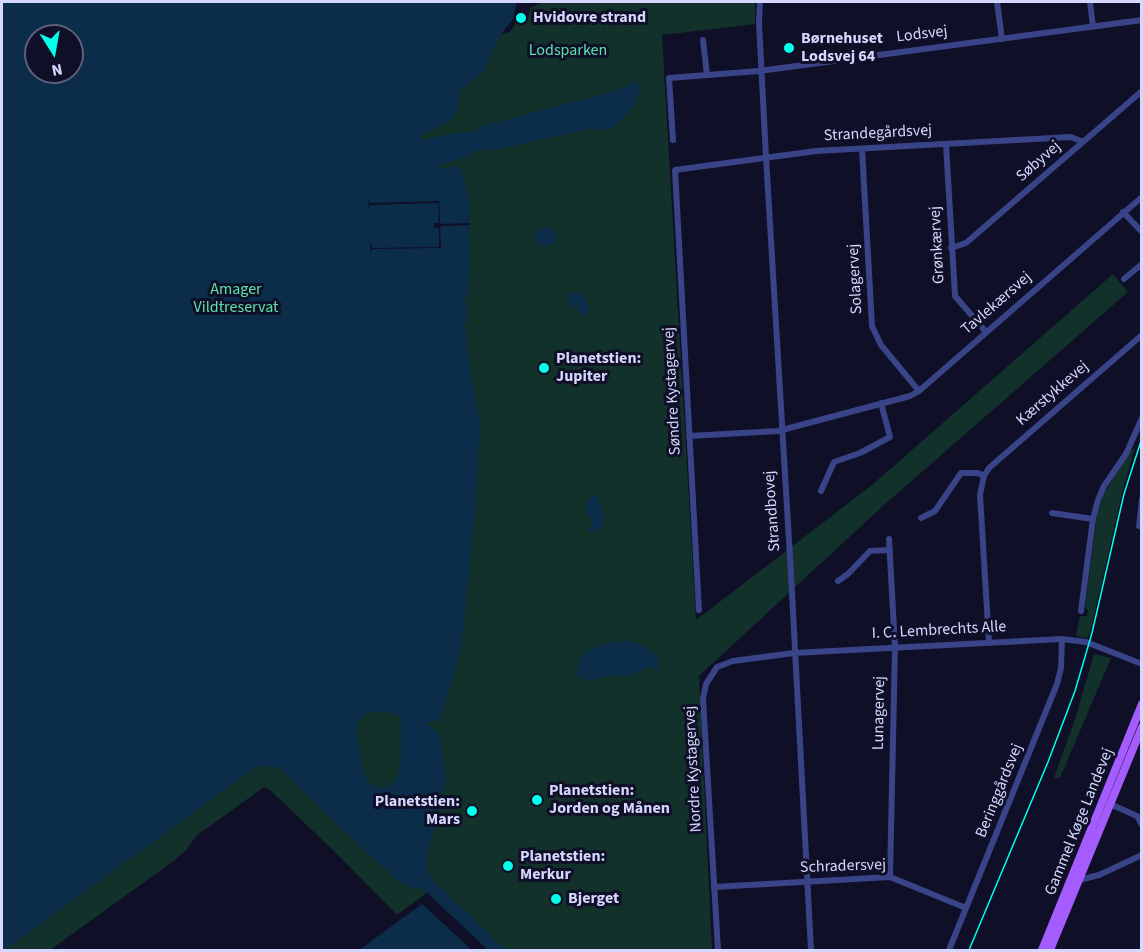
<!DOCTYPE html>
<meta charset="utf-8">
<style>
body{margin:0}
#map{position:relative;width:1143px;height:952px;overflow:hidden;background:#0f0f27;font-family:"Source Sans 3",sans-serif}
canvas{display:block}
.frame{position:absolute;inset:0;border:3px solid #d5d7ff;pointer-events:none}
.north{position:absolute;left:24px;top:24px;width:60px;height:60px;box-sizing:border-box;background:#0f0f27;border:2px solid #5e5f7d;border-radius:50%;rotate:169deg;font-size:16px;font-weight:700;line-height:24px;text-align:center;color:#d5d7ff}
.north::after{content:'';display:block;margin:auto;width:21px;height:27px;background:#01ffec;clip-path:polygon(50% 0,100% 100%,50% 72%,0 100%)}
</style>
<div id="map">
<canvas width="1143" height="952"></canvas>
<div class="frame"></div>
<div class="north">N</div>
</div>
<script>
const c = document.querySelector('canvas').getContext('2d');
c.lineJoin = 'round';
function paint(path, color) { c.fillStyle = color; c.fill(path, 'evenodd'); }
const poly = rows => new Path2D(rows.map(r => 'M' + r).join(''));
function trace(path, color, width, dash) { c.strokeStyle = color; c.lineWidth = width; c.lineCap = dash ? 'butt' : 'round'; c.setLineDash(dash || []); c.stroke(path); }
function write(font, color, halo, rows, align = 'center') {
  c.font = font + ' "Source Sans 3",sans-serif'; c.lineWidth = 6; c.setLineDash([]); c.textBaseline = 'middle'; c.strokeStyle = halo; c.fillStyle = color; for (const [text, x, y, turn = 0] of rows) {
    c.save(); c.translate(x, y); c.rotate((+turn || 0) * Math.PI / 180); c.textAlign = isNaN(turn) ? turn : align; if (halo) c.strokeText(text, 0, 0); c.fillText(text, 0, 0); c.restore();
  }
}
const green = poly([
 [2,2,517,2,480,73,483,72,501,34,510,32,516,23,527,23,530,8,544,2,755,2,755,24,662,35,696,620,872,485,1113,274,1128,292,884,505,699,676,712,950,505,950,433,880,293,780,364,849,428,892,397,915,335,852,269,789,264,787,196,836,187,849,174,861,50,950,2,950],
 [36,36,72,36,72,72,36,72],
 [1135,447,1122,493,1090,633,1087,638,1076,636,1080,616,1087,616,1088,611,1085,607,1097,516,1103,495,1128,454],
 [1094,654,1111,658,1060,778,1054,778,1076,716]
]);
const water = poly([
 [2,2,517,2,513,19,501,34,483,72,460,90,458,109,453,117,447,123,421,135,421,140,461,132,472,132,486,125,607,93,637,82,640,89,635,104,617,125,608,130,588,129,504,148,474,151,467,157,438,165,439,169,457,166,462,170,469,201,470,235,468,236,468,241,470,242,468,295,463,300,467,305,467,321,462,326,466,329,469,363,480,424,476,503,461,651,440,720,426,723,440,734,446,778,439,813,428,849,426,868,434,881,505,950,488,950,422,888,414,889,400,882,363,849,278,767,257,766,5,950,2,950],
 [36,36,72,36,72,72,36,72],
 [384,711,399,716,401,721,401,760,398,775,392,785,385,788,376,787,368,782,364,773,356,733,357,723,366,713],
 [545,227,554,230,557,239,555,244,545,246,536,243,535,235,538,229],
 [570,292,579,293,583,295,589,306,589,312,585,315,577,311,579,303,576,303,572,308,569,306,567,296],
 [594,495,597,496,604,514,602,530,597,526,597,531,591,533,588,528,591,528,592,520,586,512,587,501],
 [629,641,640,644,657,656,659,663,657,671,650,666,629,677,609,675,589,681,576,675,581,657,588,650,610,642],
 [422,904,472,950,359,950]
]);
const pier = poly([
 [368,197,370,203,439,201,440,222,442,224,470,223,470,225,442,226,440,228,441,248,372,249,371,255,370,242,372,248,439,247,439,228,434,228,434,223,439,223,438,203,370,205,369,210]
]);
const minor = poly([
 [760,2,759,23,766,157,791,574,811,950],
 [997,2,1002,39],
 [1090,2,1093,27],
 [703,40,707,75],
 [673,140,669,78,759,71,1142,20],
 [946,144,955,296,986,332],
 [862,149,872,326,881,345,919,391],
 [1123,212,1142,232],
 [951,248,966,243,1142,91],
 [1124,279,1142,264],
 [689,436,778,431,910,396,919,391,1142,197],
 [821,491,834,462,860,453,890,437,881,403],
 [1052,513,1093,519],
 [921,518,935,511,961,473,978,473,984,476],
 [1139,526,1142,499],
 [889,539,895,647,890,877],
 [838,581,848,574,870,551,890,550],
 [699,610,675,170,816,151,1071,137,1083,142],
 [1081,611,1093,519,1098,500,1104,486,1126,454,1142,418],
 [989,642,980,495,984,476,989,468,1142,335],
 [1110,804,1137,816,1142,825],
 [1079,880,1099,875,1142,855],
 [714,887,890,877,966,908],
 [718,950,703,699,706,684,717,667,733,661,794,653,1062,639,1086,642,1142,664],
 [949,950,1057,684,1061,668,1062,639]
]);
const major = poly([
 [1042,950,1142,704],
 [1050,950,1142,727]
]);
const tram = poly([
 [969,950,1048,762,1075,691,1092,633,1124,494,1142,438]
]);
const markers = [
 [521,18,6,"#01ffec"],
 [789,48,6,"#01ffec"],
 [544,368,6,"#01ffec"],
 [537,800,6,"#01ffec"],
 [472,811,6,"#01ffec"],
 [508,866,6,"#01ffec"],
 [556,899,6,"#01ffec"]
];
const poiNames = [
 ["Hvidovre strand",533,18],
 ["Børnehuset",801,39],
 ["Lodsvej 64",801,57],
 ["Planetstien:",556,359],
 ["Jupiter",556,377],
 ["Planetstien:",549,791],
 ["Jorden og Månen",549,809],
 ["Planetstien:",460,802,"right"],
 ["Mars",460,820,"right"],
 ["Planetstien:",520,857],
 ["Merkur",520,875],
 ["Bjerget",568,899]
];
const streetNames = [
 ["Lodsvej",922,35,-7],
 ["Strandegårdsvej",878,134,-3],
 ["Søbyvej",1039,162,-41],
 ["Grønkærvej",938,245,-93],
 ["Solagervej",856,279,-93],
 ["Tavlekærsvej",997,304,-41],
 ["Søndre Kystagervej",673,391,-93],
 ["Kærstykkevej",1053,394,-41],
 ["Strandbovej",773,511,-94],
 ["I. C. Lembrechts Alle",939,631,-3],
 ["Lunagervej",880,713,-89],
 ["Nordre Kystagervej",694,769,-93],
 ["Beringgårdsvej",1000,791,-68],
 ["Gammel Køge Landevej",1080,822,-68],
 ["Schradersvej",843,867,-2]
];
const parkNames = [
 ["Lodsparken",568,51],
 ["Amager",236,290],
 ["Vildtreservat",236,308]
];
paint(green, '#12312a');
paint(water, '#0b2d4a');
paint(pier, '#0f0f27');
trace(minor, '#394387', 6);
trace(major, '#a55cff', 8);
trace(tram, '#01ffec', 1.5);
for (const [x, y, r, color] of markers) { const dot = new Path2D(); dot.arc(x, y, r, 0, 2 * Math.PI); c.fillStyle = color; c.fill(dot); trace(dot, '#0f0f27', 2); }
write('bold 16px', '#d5d7ff', '#0f0f27', poiNames, 'left');
write('16px', '#d5d7ff', '#0f0f27', streetNames);
write('16px', '#5de3aa', '#0f0f27', parkNames);
</script>
